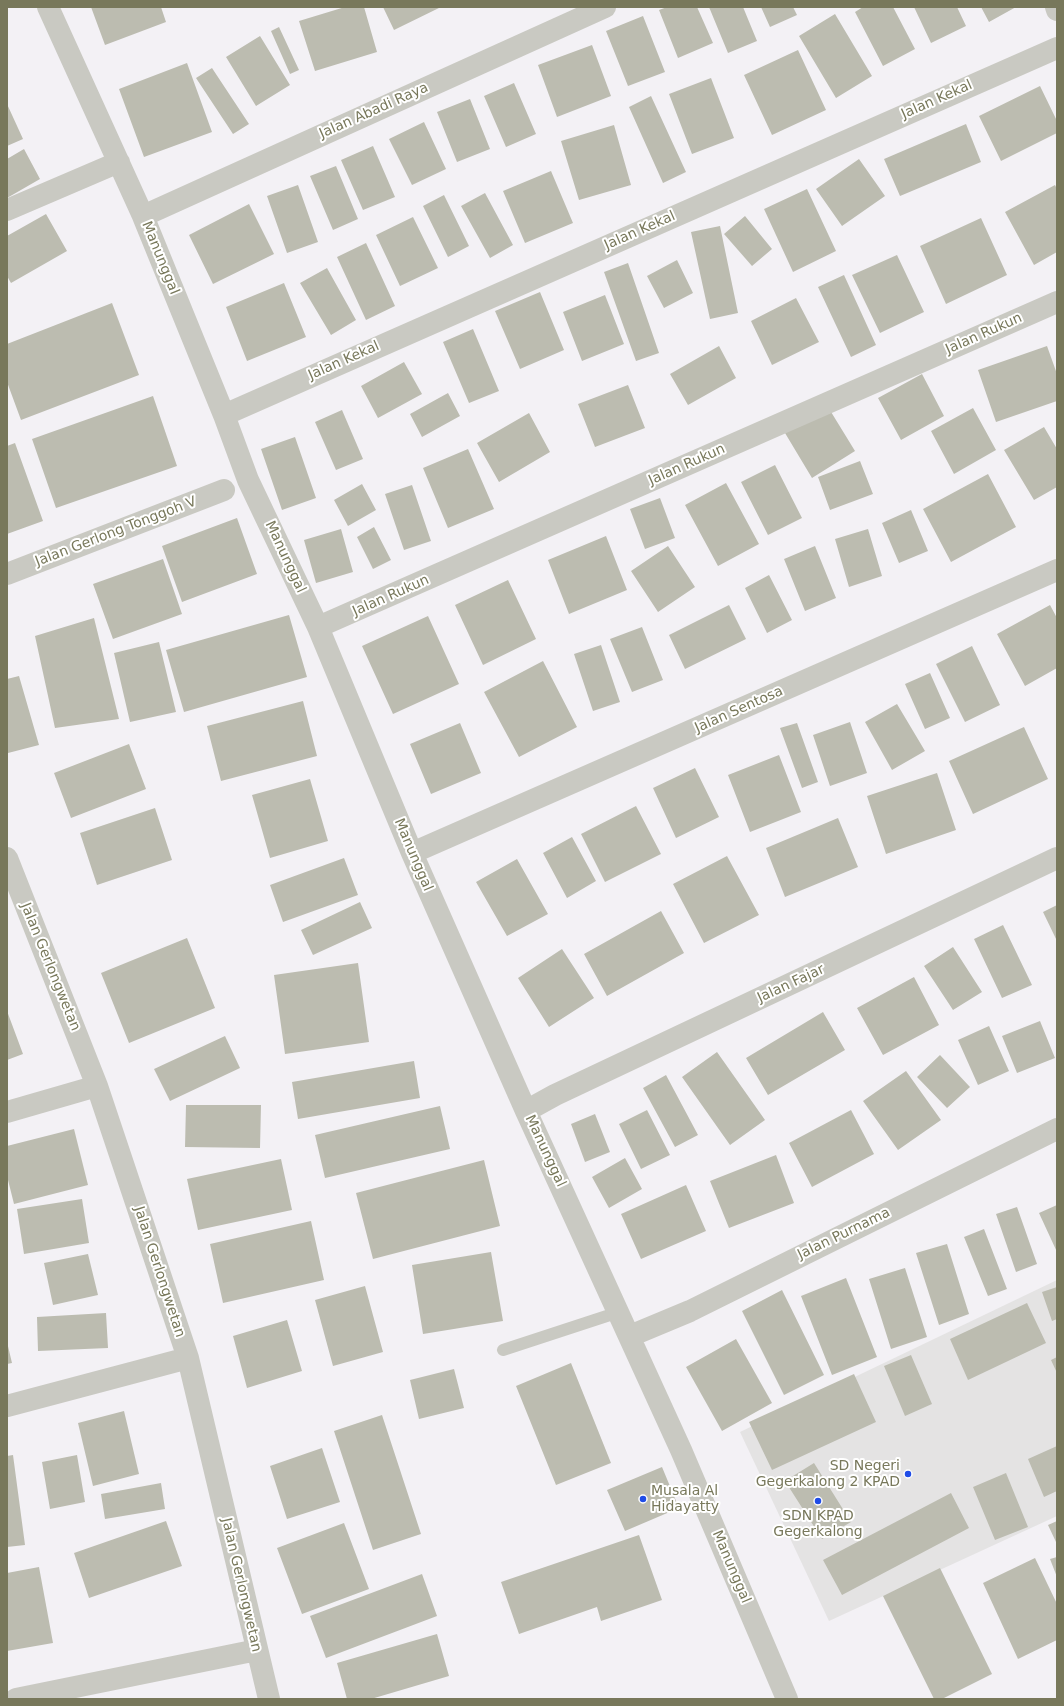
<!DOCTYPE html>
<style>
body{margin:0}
#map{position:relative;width:1064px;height:1706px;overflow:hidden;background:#f3f1f5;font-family:"DejaVu Sans",sans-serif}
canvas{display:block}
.frame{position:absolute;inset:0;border:8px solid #78785b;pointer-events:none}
</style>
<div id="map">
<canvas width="1064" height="1706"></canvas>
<div class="frame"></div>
</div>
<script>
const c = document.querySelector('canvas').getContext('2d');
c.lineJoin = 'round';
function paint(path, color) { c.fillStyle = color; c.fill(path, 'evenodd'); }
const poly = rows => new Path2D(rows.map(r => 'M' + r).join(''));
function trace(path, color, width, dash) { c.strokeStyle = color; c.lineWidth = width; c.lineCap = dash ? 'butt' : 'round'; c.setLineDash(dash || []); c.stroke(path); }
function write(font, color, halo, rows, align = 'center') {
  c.font = font + ' "DejaVu Sans",sans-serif'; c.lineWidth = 4; c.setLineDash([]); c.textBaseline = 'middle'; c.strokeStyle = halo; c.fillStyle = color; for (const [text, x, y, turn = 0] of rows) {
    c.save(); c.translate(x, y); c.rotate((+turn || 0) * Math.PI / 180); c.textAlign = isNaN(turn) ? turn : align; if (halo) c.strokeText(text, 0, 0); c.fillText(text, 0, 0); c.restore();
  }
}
const built = poly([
 [1057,1280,1057,1516,829,1621,740,1432]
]);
const building = poly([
 [91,7,161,7,166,22,105,45],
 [345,7,364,7,377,52,315,71,299,21],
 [383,7,441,7,394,30],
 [667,7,697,7,713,43,678,58,659,10],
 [709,7,743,7,757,41,728,53],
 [761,7,793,7,797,15,770,27],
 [863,7,893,7,915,49,883,66,855,12],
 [914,7,957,7,966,26,931,43],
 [981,7,1016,7,989,22],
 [835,14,872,76,836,98,799,36],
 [643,16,665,72,628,86,606,31],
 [279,27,299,70,290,74,271,31],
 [260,36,290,85,256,106,226,57],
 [592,45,611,96,557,117,538,65],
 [798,50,826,110,772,135,744,75],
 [187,63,212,132,144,157,119,89],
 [212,68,249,124,233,134,196,78],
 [711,78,734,138,692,154,669,94],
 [514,83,536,134,506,147,484,96],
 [1040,86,1057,121,1057,133,1001,161,979,116],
 [651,96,686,172,663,183,629,107],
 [470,99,490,149,457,162,437,112],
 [7,104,23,139,7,146],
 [424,122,446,169,412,185,389,139],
 [966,124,981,162,900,196,884,159],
 [614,125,631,185,579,200,561,141],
 [373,146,395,197,363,210,341,160],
 [24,149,40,179,7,198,7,159],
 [859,159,885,196,842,226,816,189],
 [336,166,358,219,333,230,310,176],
 [551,171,573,223,525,243,503,191],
 [298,185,318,242,287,253,267,196],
 [1055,185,1057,189,1057,252,1034,265,1005,212],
 [807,189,836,251,793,272,764,209],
 [485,193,513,245,490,258,461,206],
 [444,195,469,246,448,257,423,206],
 [249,204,274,254,213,284,189,235],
 [46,214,67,251,11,283,7,276,7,236],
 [745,216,772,249,752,266,724,234],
 [413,217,438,268,400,286,376,235],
 [981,218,1007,275,946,304,920,246],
 [720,226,738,313,710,319,691,232],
 [366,243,395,306,366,320,337,257],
 [897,255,924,312,880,333,852,275],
 [677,260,693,293,664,308,647,276],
 [628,263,659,353,636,361,604,272],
 [327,268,356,320,331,335,300,283],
 [844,275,876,345,851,357,818,287],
 [284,283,306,337,247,361,226,307],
 [540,292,564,350,520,369,495,311],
 [605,295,624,344,582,361,563,312],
 [796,298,819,342,772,365,751,321],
 [112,303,139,375,21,420,7,382,7,344],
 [473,329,499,391,469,403,443,342],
 [719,346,736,378,688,405,670,374],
 [1047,346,1057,374,1057,401,996,422,978,370],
 [404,362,422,394,378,418,361,386],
 [922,374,944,416,901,440,878,398],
 [628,385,645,428,595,447,578,404],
 [448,393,460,416,422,437,410,414],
 [153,396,177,466,56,508,32,439],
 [828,407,855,451,812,478,785,433],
 [973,408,996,450,954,474,931,431],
 [342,410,363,459,336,470,315,422],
 [529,413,550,452,499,482,477,443],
 [1044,427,1057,449,1057,487,1034,500,1004,450],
 [295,437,316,498,282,510,261,449],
 [15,443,43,521,7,534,7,446],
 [468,449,494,509,448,528,423,468],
 [860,461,873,494,830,510,818,477],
 [775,465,802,518,768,535,741,482],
 [988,474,1016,527,951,562,923,509],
 [726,483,759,544,718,566,685,505],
 [362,484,376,510,348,526,334,500],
 [412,485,431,541,404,550,385,494],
 [660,498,675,538,645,549,630,509],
 [911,510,928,551,899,563,882,523],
 [237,518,257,574,182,602,162,546],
 [374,527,391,560,373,569,357,537],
 [341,529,353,572,316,583,304,540],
 [868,529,882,576,849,587,835,539],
 [606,536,627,590,569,614,548,560],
 [668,546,695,587,658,612,631,571],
 [815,546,836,598,805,611,784,559],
 [163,559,182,614,113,639,93,584],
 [769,575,792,620,767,633,745,588],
 [508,580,536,639,483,665,455,605],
 [729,605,746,639,685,669,669,635],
 [1050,605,1057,618,1057,668,1025,686,997,634],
 [289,615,307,677,184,712,166,650],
 [428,616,459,684,393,714,362,646],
 [94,618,119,719,55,728,35,636],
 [642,627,663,680,632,692,610,639],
 [159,642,176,712,130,722,114,653],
 [601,645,620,702,593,711,574,654],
 [972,646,1000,705,965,722,936,664],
 [543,661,577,727,519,757,484,692],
 [930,673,950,718,925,729,905,684],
 [19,676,39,745,8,753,7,679],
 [303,701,317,756,221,781,207,726],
 [897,704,925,751,892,770,865,722],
 [850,722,867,773,830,786,813,735],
 [460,723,481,773,431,794,410,744],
 [797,723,818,782,802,788,780,728],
 [1024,727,1048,779,973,814,949,761],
 [129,744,146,789,71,818,54,773],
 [779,755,801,812,750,832,728,775],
 [695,768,719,817,676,838,653,788],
 [937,773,956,830,886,854,867,796],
 [310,779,328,841,270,858,252,795],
 [636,806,661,854,605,882,581,834],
 [155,808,172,860,97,885,80,833],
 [838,818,858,867,785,897,766,848],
 [572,837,596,881,567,898,543,853],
 [727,856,759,915,704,943,673,884],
 [344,858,358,895,283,922,270,885],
 [517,859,548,914,507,936,476,882],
 [360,902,372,928,313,955,301,930],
 [1057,905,1057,941,1043,912],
 [661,911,684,953,607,996,584,954],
 [1003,925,1032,985,1002,998,974,939],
 [187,938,215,1008,129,1043,101,973],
 [953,947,982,992,953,1010,924,966],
 [562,949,594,998,549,1027,518,978],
 [358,963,369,1042,285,1054,274,975],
 [914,977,939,1025,883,1055,857,1008],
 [7,1011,23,1054,7,1060],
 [823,1012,845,1050,768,1095,746,1058],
 [1040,1021,1055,1058,1017,1073,1002,1036],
 [989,1026,1009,1071,978,1085,958,1040],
 [225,1036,240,1068,170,1101,154,1069],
 [717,1052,765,1120,730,1145,682,1077],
 [940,1055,970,1087,947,1108,917,1077],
 [414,1061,420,1098,298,1119,292,1082],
 [906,1071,941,1120,898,1150,863,1101],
 [666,1075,698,1135,675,1147,643,1088],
 [186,1105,261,1105,260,1148,185,1147],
 [440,1106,450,1149,325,1178,315,1135],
 [647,1110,670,1155,641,1169,619,1124],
 [851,1110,874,1154,812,1187,789,1143],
 [595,1114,610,1152,585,1162,571,1124],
 [74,1129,88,1185,14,1204,7,1176,7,1146],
 [776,1155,794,1203,729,1228,710,1181],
 [625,1158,642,1189,609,1208,592,1177],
 [281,1159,292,1210,198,1230,187,1179],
 [484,1160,500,1226,373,1259,356,1193],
 [686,1185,706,1231,641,1259,621,1214],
 [82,1199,89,1243,24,1254,17,1209],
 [1057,1205,1057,1252,1039,1213],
 [1017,1207,1037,1264,1016,1272,996,1214],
 [311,1221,324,1280,223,1303,210,1244],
 [984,1229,1007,1289,988,1296,964,1237],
 [947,1244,969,1314,939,1325,916,1253],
 [491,1252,503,1321,423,1334,412,1265],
 [88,1254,98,1295,53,1305,44,1263],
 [905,1268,927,1337,891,1349,869,1279],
 [846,1278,877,1357,832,1375,801,1296],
 [365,1286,383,1352,333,1366,315,1300],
 [1057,1287,1057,1319,1052,1321,1042,1292],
 [782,1290,824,1375,784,1395,742,1311],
 [1027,1303,1046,1343,968,1380,950,1339],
 [106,1313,108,1348,38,1351,37,1317],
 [287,1320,302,1371,247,1388,233,1336],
 [736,1339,772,1403,722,1431,686,1367],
 [7,1342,12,1363,7,1364],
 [911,1355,932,1404,905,1416,884,1366],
 [1057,1357,1057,1373,1051,1360],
 [571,1363,611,1463,556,1485,516,1386],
 [454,1369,464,1408,419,1419,410,1380],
 [854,1374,876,1422,772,1470,749,1422],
 [124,1411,139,1474,93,1486,78,1423],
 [382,1415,421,1534,373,1550,334,1431],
 [1057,1446,1057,1491,1044,1497,1028,1459],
 [322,1448,340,1502,287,1519,270,1466],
 [13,1455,25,1545,7,1547,7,1456],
 [77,1455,85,1502,50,1509,42,1462],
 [814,1463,851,1522,822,1539,785,1481],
 [662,1467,679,1508,625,1531,607,1490],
 [1006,1473,1028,1527,995,1540,973,1487],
 [161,1483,165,1509,105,1519,101,1494],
 [951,1493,969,1528,842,1595,823,1560],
 [166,1521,182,1566,89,1598,74,1553],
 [1057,1521,1057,1542,1056,1542,1048,1525],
 [344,1523,369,1589,302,1614,277,1548],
 [639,1535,662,1600,601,1621,597,1607,519,1634,501,1582],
 [1057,1557,1057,1577,1050,1559],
 [1035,1558,1057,1604,1057,1640,1018,1659,983,1583],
 [39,1567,53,1643,7,1651,7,1573],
 [940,1568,992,1674,942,1699,934,1699,883,1596],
 [422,1574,437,1616,326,1658,310,1616],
 [437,1634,449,1676,371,1699,347,1699,337,1663]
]);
const service = poly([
 [503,1350,619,1312]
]);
const minor = poly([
 [48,7,143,216,224,415,248,480,318,627,412,853,526,1111,681,1450,787,1699],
 [1056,7,1057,10],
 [7,210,119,162],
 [143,216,605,7],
 [224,415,1057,48],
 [7,574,224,490],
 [318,627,1057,302],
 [412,853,1057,570],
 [7,858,97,1086,188,1358,269,1699],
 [526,1111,555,1095,1057,858],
 [7,1112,97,1086],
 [630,1336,690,1311,1057,1129],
 [7,1406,188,1358],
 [16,1699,257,1650]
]);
const markers = [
 [908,1474,4,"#1f4ce7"],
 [643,1499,4,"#1f4ce7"],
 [818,1501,4,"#1f4ce7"]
];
const streetNames = [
 ["Jalan Kekal",937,100,-24],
 ["Jalan Abadi Raya",374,111,-24],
 ["Jalan Kekal",640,231,-24],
 ["Manunggal",160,258,68],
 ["Jalan Rukun",984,334,-24],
 ["Jalan Kekal",344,361,-24],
 ["Jalan Rukun",687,465,-24],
 ["Jalan Gerlong Tonggoh V",116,532,-21],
 ["Manunggal",285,557,65],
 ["Jalan Rukun",391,596,-24],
 ["Jalan Sentosa",739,710,-24],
 ["Manunggal",413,855,67],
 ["Jalan Gerlongwetan",50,967,68],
 ["Jalan Fajar",791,984,-25],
 ["Manunggal",545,1151,65],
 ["Jalan Purnama",844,1234,-26],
 ["Jalan Gerlongwetan",159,1272,72],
 ["Manunggal",731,1567,67],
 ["Jalan Gerlongwetan",241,1585,77]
];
const poiNames = [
 ["SD Negeri",900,1466],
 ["Gegerkalong 2 KPAD",900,1482],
 ["Musala Al",651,1491,"left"],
 ["Hidayatty",651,1507,"left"],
 ["SDN KPAD",818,1516,"center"],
 ["Gegerkalong",818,1532,"center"]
];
paint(built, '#e4e3e3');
paint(building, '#bcbcb0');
trace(service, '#c9c9c2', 12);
trace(minor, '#c9c9c2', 22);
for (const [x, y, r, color] of markers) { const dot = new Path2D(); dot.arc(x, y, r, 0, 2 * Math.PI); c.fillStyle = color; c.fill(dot); trace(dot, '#fff', 1.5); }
write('14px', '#78785b', '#fff', streetNames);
write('14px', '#78785b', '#fff', poiNames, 'right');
</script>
